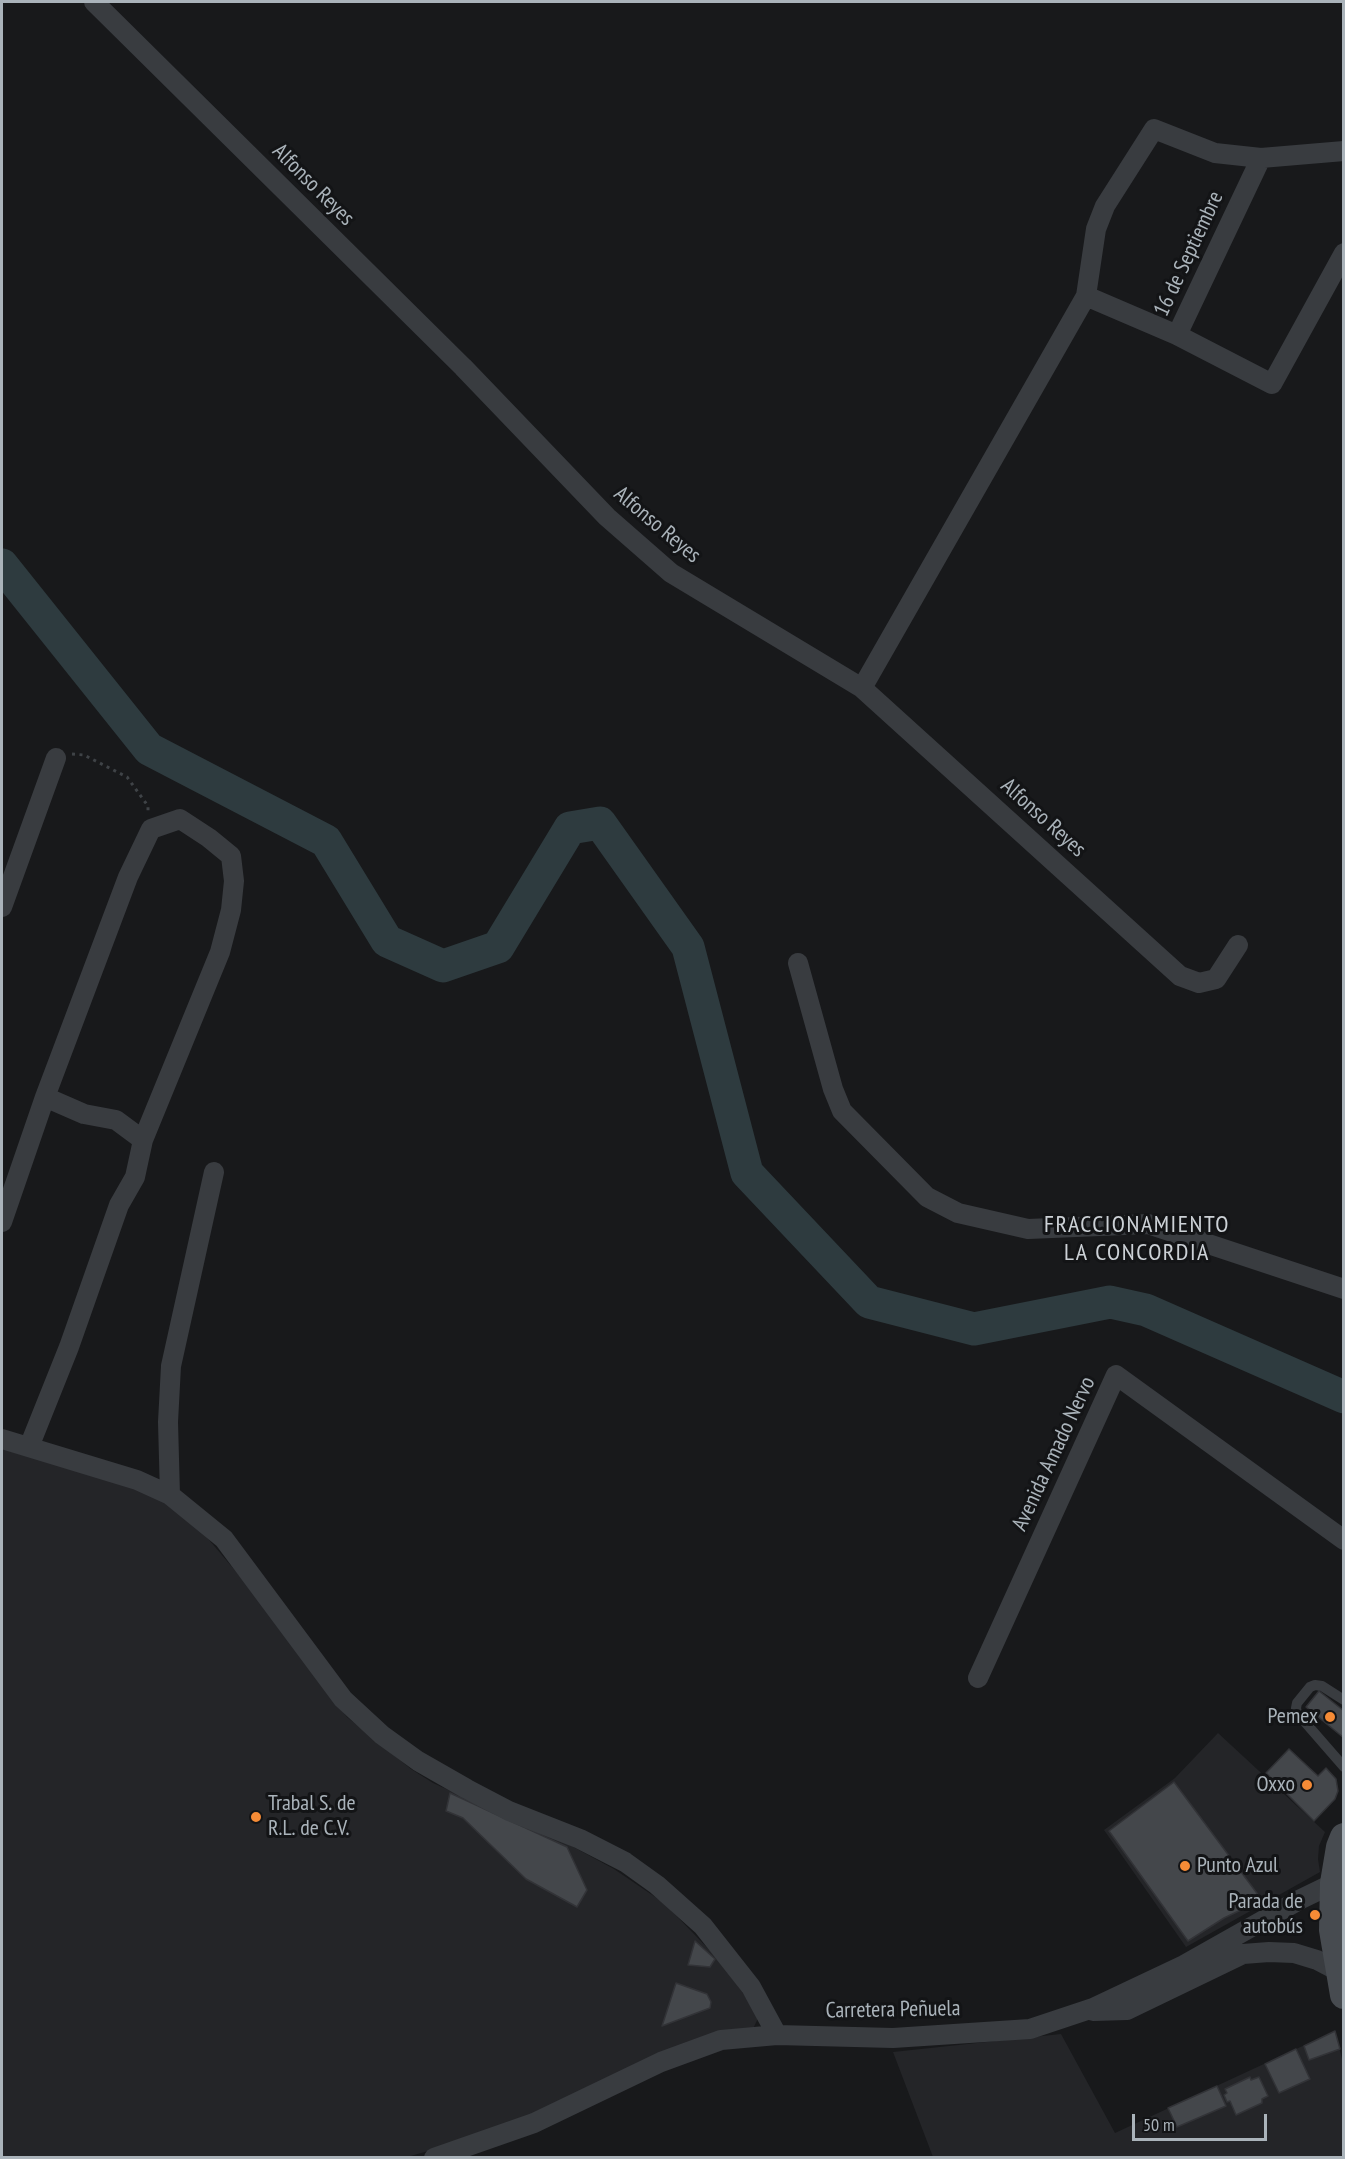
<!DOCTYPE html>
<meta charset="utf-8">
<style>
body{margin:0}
#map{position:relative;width:1345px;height:2159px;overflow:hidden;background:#18191b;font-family:"PT Sans Narrow",sans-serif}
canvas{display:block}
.frame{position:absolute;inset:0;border:3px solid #aab3ba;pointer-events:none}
.scale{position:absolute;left:1132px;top:2114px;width:135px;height:27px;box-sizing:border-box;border:3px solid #aab3ba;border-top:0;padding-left:8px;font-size:18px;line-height:21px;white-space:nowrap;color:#aab3ba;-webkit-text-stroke:4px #131416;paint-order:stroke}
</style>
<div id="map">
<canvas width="1345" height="2159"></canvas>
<div class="frame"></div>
<div class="scale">50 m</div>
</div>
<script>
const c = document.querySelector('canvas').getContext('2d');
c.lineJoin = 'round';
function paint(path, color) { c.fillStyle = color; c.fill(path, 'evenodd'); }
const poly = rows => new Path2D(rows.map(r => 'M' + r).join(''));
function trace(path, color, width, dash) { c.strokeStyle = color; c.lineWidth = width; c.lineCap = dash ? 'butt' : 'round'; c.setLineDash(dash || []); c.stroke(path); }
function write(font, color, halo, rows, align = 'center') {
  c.font = font + ' "PT Sans Narrow",sans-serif'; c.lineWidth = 6; c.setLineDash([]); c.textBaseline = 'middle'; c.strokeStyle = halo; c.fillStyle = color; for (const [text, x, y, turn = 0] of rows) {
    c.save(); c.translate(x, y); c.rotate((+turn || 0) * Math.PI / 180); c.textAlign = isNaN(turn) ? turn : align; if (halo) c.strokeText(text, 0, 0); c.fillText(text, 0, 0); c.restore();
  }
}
const built = poly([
 [2,1447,158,1496,204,1534,244,1581,334,1701,347,1717,411,1769,433,1783,566,1843,614,1869,664,1903,721,1962,759,2016,752,2031,460,2142,407,2157,2,2157],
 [1218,1733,1325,1832,1319,1846,1318,1859,1320,1872,1186,1947,1104,1830,1175,1778],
 [1335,2031,1343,2063,1343,2157,933,2157,893,2052,1061,2034,1115,2133]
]);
const river = poly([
 [2,565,149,749,326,841,387,941,443,966,498,947,570,828,600,823,688,947,747,1173,869,1302,974,1329,1110,1302,1146,1310,1344,1397]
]);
const building = poly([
 [1319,1691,1344,1711,1344,1738,1306,1707,1319,1691],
 [1289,1749,1318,1776,1326,1768,1336,1779,1338,1791,1335,1799,1314,1821,1266,1773,1289,1749],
 [1174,1782,1262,1900,1224,1918,1188,1941,1109,1831,1174,1782],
 [450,1793,567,1847,587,1890,577,1907,526,1879,463,1818,446,1811,450,1793],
 [695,1941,715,1959,710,1967,688,1965,695,1941],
 [676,1983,707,1994,711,2002,710,2008,662,2026,676,1983],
 [1335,2031,1340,2049,1309,2060,1304,2046,1335,2031],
 [1296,2049,1310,2079,1279,2093,1265,2064,1296,2049],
 [1250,2077,1251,2080,1259,2077,1268,2096,1262,2099,1262,2103,1236,2115,1230,2101,1227,2102,1224,2095,1227,2093,1225,2089,1250,2077],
 [1217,2086,1226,2106,1177,2127,1168,2108,1217,2086]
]);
const path = poly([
 [72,754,84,755,127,777,148,806,148,812]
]);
const lane = poly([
 [1344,1700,1322,1686,1315,1685,1310,1687,1297,1703,1296,1708,1297,1713,1344,1767]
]);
const street = poly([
 [94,2,463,367,607,517,671,573,862,688,1180,976,1199,983,1216,979,1238,945],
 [1086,296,1177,335,1272,384,1344,253],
 [1177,335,1261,158],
 [862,688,1086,296,1096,229,1105,206,1154,129,1215,153,1261,158,1344,151],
 [2,907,56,758],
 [798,963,833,1089,842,1111,927,1197,958,1213,1028,1229,1148,1224,1344,1289],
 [45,1097,84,1114,116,1120,143,1140],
 [2,1222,45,1097,128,877,151,829,180,819,209,838,231,856,234,881,231,910,220,952,143,1140,135,1177,119,1205,69,1347,29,1447],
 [2,1439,137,1480,170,1495,224,1539,343,1699,382,1735,418,1761,467,1789,509,1811,580,1839,625,1862,657,1885,703,1926,751,1987,777,2035],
 [170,1495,168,1422,171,1366,214,1172],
 [978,1678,1116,1375,1344,1540],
 [1093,2011,1127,2010,1243,1954,1269,1952,1294,1953,1317,1960,1338,1971],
 [434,2158,534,2123,661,2062,721,2040,777,2035,893,2038,1030,2029,1093,2008,1184,1965,1301,1899,1334,1883,1344,1883]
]);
const secondary = poly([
 [1344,1837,1340,1847,1334,1883,1333,1930,1344,1995]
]);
const markers = [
 [1330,1717,6,"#f58b36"],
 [1307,1785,6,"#f58b36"],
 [256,1817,6,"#f58b36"],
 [1185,1866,6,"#f58b36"],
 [1315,1915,6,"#f58b36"]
];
const streetNames = [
 ["Alfonso Reyes",313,185,45],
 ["16 de Septiembre",1189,254,-65],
 ["Alfonso Reyes",657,525,40],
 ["Alfonso Reyes",1043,818,42],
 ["Avenida Amado Nervo",1054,1454,-65],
 ["Carretera Peñuela",893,2010,-1]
];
const poiNames = [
 ["Pemex",1318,1717],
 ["Oxxo",1295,1785],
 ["Trabal S. de",268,1804,"left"],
 ["R.L. de C.V.",268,1829,"left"],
 ["Punto Azul",1197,1866,"left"],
 ["Parada de",1303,1902],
 ["autobús",1303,1927]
];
const neighbourhoodNames = [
 ["FRACCIONAMIENTO",1137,1225],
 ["LA CONCORDIA",1137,1253]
];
paint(built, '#242528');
trace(river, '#2e3b3f', 33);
paint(building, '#44474b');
trace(building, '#323337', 1.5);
trace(path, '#3f4347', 3, [3, 4.5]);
trace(lane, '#393c40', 10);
trace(street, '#393c40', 20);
trace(secondary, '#474b50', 28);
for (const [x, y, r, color] of markers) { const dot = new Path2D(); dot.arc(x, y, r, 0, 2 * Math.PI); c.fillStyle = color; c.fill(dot); trace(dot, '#131416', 2); }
write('22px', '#aab3ba', '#131416', streetNames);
write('22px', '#aab3ba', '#131416', poiNames, 'right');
c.letterSpacing = '1.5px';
write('24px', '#ccd1d6', '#131416', neighbourhoodNames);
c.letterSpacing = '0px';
</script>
